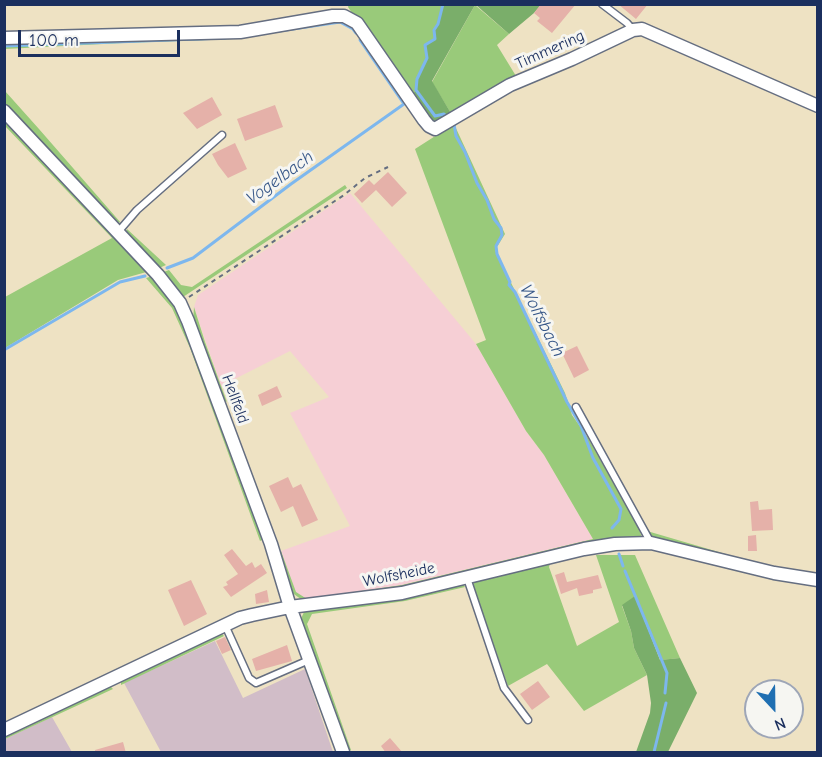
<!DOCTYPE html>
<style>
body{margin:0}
#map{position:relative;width:822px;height:757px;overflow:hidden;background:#eee2c3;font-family:"Comic Neue",sans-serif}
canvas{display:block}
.frame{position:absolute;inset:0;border:6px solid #1b2f5e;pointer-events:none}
.north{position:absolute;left:744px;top:679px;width:60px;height:60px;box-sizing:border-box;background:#f6f6f2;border:2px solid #9ea6b7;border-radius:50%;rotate:158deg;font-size:16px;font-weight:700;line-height:24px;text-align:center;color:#1b2f5e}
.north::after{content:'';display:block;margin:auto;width:21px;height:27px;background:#1f6fb2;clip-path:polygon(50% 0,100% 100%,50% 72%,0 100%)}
.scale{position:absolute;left:18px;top:30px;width:162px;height:27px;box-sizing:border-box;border:3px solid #1b2f5e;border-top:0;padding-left:8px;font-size:18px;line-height:21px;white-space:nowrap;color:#1b2f5e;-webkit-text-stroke:4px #f6f6f2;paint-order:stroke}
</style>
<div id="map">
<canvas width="822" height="757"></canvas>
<div class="frame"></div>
<div class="north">N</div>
<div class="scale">100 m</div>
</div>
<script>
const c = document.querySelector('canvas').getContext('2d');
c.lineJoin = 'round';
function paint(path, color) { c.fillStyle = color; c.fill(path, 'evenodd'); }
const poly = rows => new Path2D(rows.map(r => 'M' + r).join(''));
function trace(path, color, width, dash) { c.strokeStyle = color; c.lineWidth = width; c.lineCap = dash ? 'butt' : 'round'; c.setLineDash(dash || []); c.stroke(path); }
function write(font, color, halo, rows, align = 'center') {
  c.font = font + ' "Comic Neue",sans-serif'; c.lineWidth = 6; c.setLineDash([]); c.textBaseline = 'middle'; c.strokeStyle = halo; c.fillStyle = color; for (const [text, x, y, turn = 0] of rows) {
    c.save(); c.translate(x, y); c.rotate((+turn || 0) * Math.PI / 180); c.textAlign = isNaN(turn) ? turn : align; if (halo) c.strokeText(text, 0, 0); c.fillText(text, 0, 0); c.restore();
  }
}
const built = poly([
 [350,193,476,344,526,431,544,455,593,539,402,585,307,599,296,593,281,551,350,526,290,413,329,397,290,351,221,386,194,307,198,295]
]);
const industrial = poly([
 [215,641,243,698,305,669,333,752,161,752,124,683],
 [52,717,72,752,5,752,5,739]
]);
const green = poly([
 [349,4,443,5,438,24,434,30,435,39,430,41,425,48,427,58,417,79,416,90,412,95,356,19,348,7],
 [475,5,509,34,497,45,516,76,452,115,432,82],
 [234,39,123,43,5,49,5,42],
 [5,91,39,129,121,223,113,220,5,105],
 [5,117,150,271,118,280,5,348,5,297,112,238,5,126],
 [454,124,505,234,495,250,565,393,572,415,588,438,639,529,642,538,402,589,305,602,291,592,279,553,281,551,296,592,307,599,402,585,593,539,544,455,526,431,476,344,486,340,415,149],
 [345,185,347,188,183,297,161,273,169,270,181,285,192,287],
 [127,229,166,265,157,269,126,232],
 [153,276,180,313,264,539,260,541,190,348,172,308,146,278],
 [194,307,205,342,227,402,221,398,193,322],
 [647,531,746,560,744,563,652,538],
 [596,555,635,555,680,658,661,660,635,597,622,606,631,631,634,648,647,675,584,711,547,664,508,686,473,585,475,579,551,561,549,567,577,646,619,622],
 [462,583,465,587,405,601,312,614,307,624,351,750,345,752,300,621,304,612,311,609],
 [220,632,224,636,121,685,121,681],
 [109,685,113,689,5,739,5,735]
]);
const forest = poly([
 [443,5,475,5,432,81,452,115,442,121,435,121,428,119,412,95,416,90,417,79,427,58,425,45,435,39,434,30,438,24],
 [476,5,541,5,534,13,509,34],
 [635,596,660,660,680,658,697,693,668,752,636,752,650,713,651,703,647,675,634,648,631,631,622,605]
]);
const stream = poly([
 [443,4,438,24,434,30,435,39,425,45,427,58,417,79,416,90,435,116,444,114,447,117],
 [279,31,340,22,353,29,356,33],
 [4,46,225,38],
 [454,124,456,136,465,152,477,183,487,200,494,219,501,228,502,235,496,246,497,254,510,282,509,285,515,292,567,402,581,426,593,458,621,509,619,520,612,528],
 [167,268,193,258,291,184,404,104,360,40],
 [4,350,120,282,145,276],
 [619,554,623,566],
 [625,571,667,673,665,693],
 [654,752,666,703]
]);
const building = poly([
 [541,4,576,4,552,33,537,21,540,18,534,13],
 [618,4,648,4,636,19],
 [212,97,222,115,197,129,183,113],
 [275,105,283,127,245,141,237,119],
 [235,143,247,169,228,178,218,165,212,154],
 [388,172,407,193,392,207,376,190,362,203,354,194,369,180,374,185],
 [577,346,589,370,574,378,562,353],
 [277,386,282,397,262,406,258,395],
 [288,477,293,488,301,484,318,520,302,527,293,506,281,512,269,486],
 [758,501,759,510,772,509,773,530,752,531,750,502],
 [756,535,757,551,748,551,748,536],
 [232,549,246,566,252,562,255,568,261,564,267,573,231,597,223,587,228,585,226,582,238,574,224,555],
 [564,572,567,582,598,575,602,588,593,590,593,593,579,596,577,588,561,594,555,575],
 [191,580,207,614,184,626,168,590],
 [267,590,269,602,256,604,255,594],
 [225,637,231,650,222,654,216,641],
 [287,645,292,661,256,671,252,659],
 [538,681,550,697,532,710,520,694],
 [390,738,403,753,386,753,381,746],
 [123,742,126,753,95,753,95,750]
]);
const path = poly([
 [189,297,344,195,365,178,388,167]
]);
const lane = poly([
 [602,4,627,23,633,30],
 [118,232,137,210,222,135],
 [576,407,651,543],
 [467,578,504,688,528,720],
 [225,625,249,678,256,683,309,660]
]);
const street = poly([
 [4,38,240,32,333,16,344,16,357,23,424,120,429,126,435,129,510,85,572,59,633,30,642,29,818,106],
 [4,111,158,275,180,303,188,321,271,544,290,607,343,752],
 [4,730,240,618,252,615,290,607,402,593,584,549,615,544,651,543,774,573,818,580]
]);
const streetNames = [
 ["Timmering",550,50,-24],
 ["Hellfeld",235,399,70],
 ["Wolfsheide",399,575,-11]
];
const waterNames = [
 ["Vogelbach",280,178,-36],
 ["Wolfsbach",542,321,63]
];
paint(built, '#f6cfd5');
paint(industrial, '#d1bdc8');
paint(green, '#99ca7a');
paint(forest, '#7aae6a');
trace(stream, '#7db7ee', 3);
paint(building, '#e5b1a9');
trace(lane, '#656e81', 9);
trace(street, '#656e81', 15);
trace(path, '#656e81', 2, [4.5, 4.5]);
trace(lane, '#fff', 6);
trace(street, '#fff', 12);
write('16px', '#1b2f5e', '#f6f6f2', streetNames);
write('italic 18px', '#385889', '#f6f6f2', waterNames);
</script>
